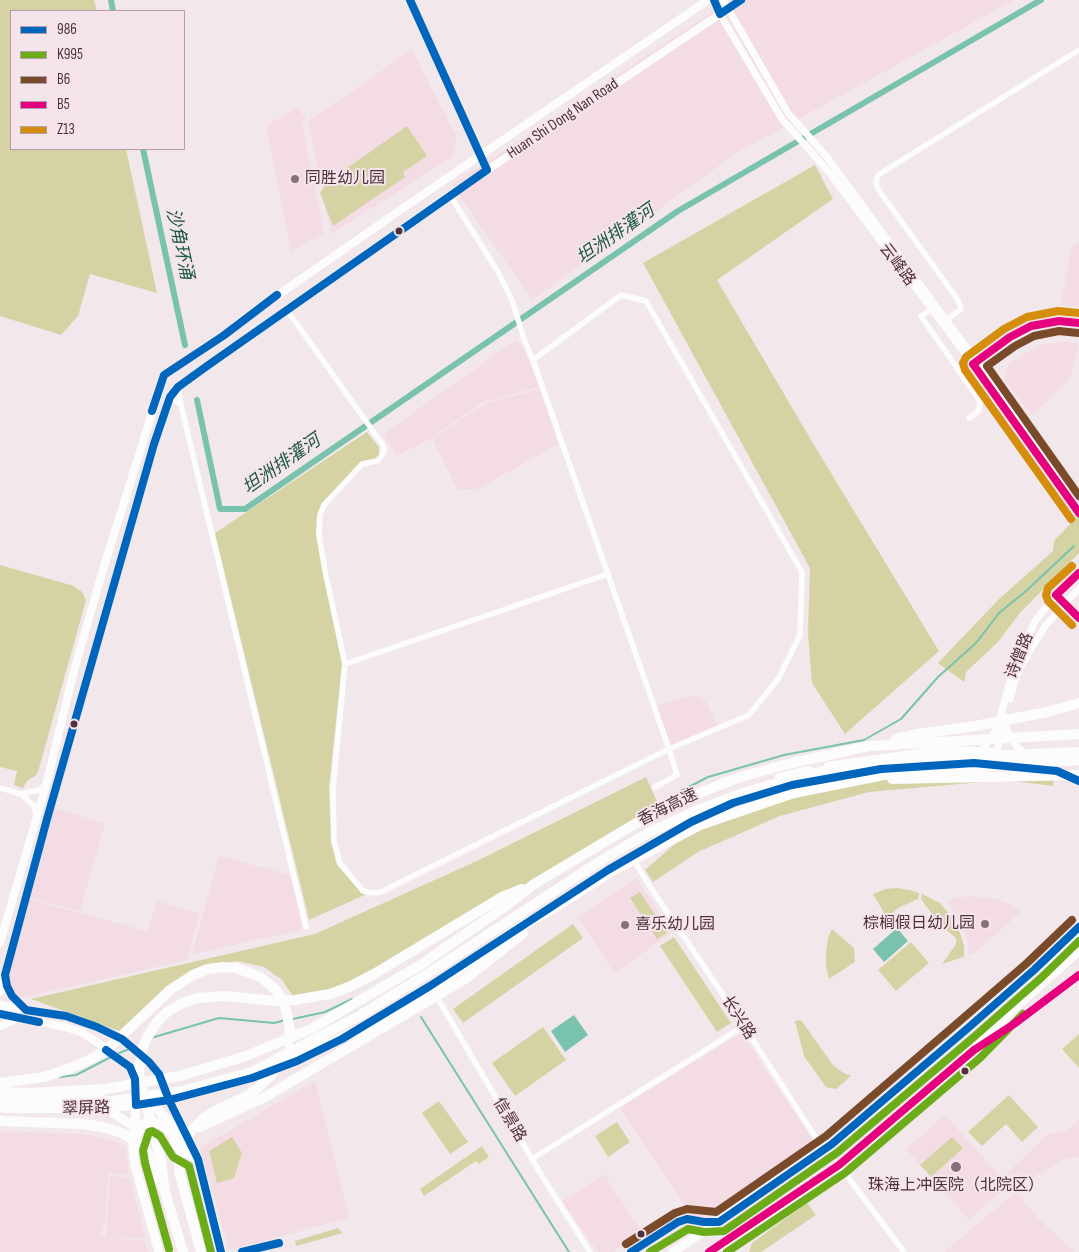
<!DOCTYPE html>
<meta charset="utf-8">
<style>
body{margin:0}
#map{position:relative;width:1079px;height:1252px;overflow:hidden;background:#f2e8ec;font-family:"Sofia Sans Condensed",sans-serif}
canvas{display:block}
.legend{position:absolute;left:10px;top:10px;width:175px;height:140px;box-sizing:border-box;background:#f5e5eb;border:1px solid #b39da6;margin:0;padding:6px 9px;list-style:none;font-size:15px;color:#4f303e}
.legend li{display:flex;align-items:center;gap:10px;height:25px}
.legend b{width:25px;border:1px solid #b39da6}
</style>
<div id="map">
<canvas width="1079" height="1252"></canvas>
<ul class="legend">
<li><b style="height:6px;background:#0065bd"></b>986</li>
<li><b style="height:6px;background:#6cac19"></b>K995</li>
<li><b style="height:6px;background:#7a4b2a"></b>B6</li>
<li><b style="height:6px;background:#e5007d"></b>B5</li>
<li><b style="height:6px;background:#d58e0c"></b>Z13</li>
</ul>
</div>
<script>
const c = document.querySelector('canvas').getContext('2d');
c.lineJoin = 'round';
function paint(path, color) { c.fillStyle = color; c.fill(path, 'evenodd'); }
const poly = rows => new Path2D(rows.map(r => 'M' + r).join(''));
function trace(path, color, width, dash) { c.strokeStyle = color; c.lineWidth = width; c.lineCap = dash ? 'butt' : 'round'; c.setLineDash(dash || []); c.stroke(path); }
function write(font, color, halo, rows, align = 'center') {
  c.font = font + ' "Sofia Sans Condensed","Noto Sans SC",sans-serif'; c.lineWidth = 4; c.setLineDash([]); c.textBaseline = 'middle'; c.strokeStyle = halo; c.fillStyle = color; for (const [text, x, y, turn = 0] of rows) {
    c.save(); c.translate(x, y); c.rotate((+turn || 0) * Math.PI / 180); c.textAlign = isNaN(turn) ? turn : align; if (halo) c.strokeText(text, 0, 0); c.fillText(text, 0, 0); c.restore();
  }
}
const built = poly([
 [730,0,1014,0,737,153,532,300,452,185],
 [412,50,457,138,452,157,331,234,308,121],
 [295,108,301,112,306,119,302,123,324,233,291,252,266,126],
 [1079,243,1079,307,1061,305,1071,247],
 [516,340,523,347,539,387,483,402,430,439,397,456,383,434],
 [1066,342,1079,343,1070,380,1032,415,1004,380,1009,364,1041,344],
 [540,389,558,444,478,489,457,489,432,439,486,403],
 [689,696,699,697,707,703,717,726,670,747,656,706],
 [53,808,105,823,80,911,28,897],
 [219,856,291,875,302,927,300,930,192,954],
 [636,878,673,932,614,973,578,917],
 [971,896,998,899,1016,907,1021,912,973,954,968,955,968,943,964,930,948,902,953,898],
 [27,899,147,931,157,901,200,913,187,960,16,999,5,979],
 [741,1033,815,1143,695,1221,620,1108],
 [315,1081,349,1218,229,1250,200,1148],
 [945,1115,1008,1185,969,1220,906,1149],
 [1079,1120,1079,1157,1067,1158,1023,1183,1006,1174,1048,1134,1066,1131],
 [0,1131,84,1134,116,1141,126,1147,129,1175,108,1173,105,1221,100,1237,145,1241,148,1252,0,1252],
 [604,1174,642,1232,613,1252,598,1252,562,1201],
 [110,1176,130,1178,146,1239,106,1237],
 [1016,1192,1038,1218,1074,1252,944,1252]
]);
const green = poly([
 [0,0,94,0,97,11,11,11,11,149,126,149,157,293,90,274,78,316,61,335,0,316],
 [407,126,427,156,403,172,405,177,333,226,320,193,326,183],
 [815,165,833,199,717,280,814,445,939,651,845,734,812,683,808,634,810,568,643,263],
 [367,432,379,447,379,455,375,459,361,463,322,503,317,515,316,534,342,664,329,788,331,842,337,865,361,892,369,893,309,920,215,533],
 [1079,514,1079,553,1019,614,998,642,966,672,964,682,938,663,999,599,1053,551,1054,541],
 [0,565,74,586,82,592,86,600,38,772,35,776,27,781,23,788,14,785,17,771,0,767],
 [877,776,1054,778,1053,786,1005,780,869,792,780,816,698,852,653,882,645,870,693,828,791,793],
 [646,777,658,804,657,808,427,942,323,995,293,996,282,980,264,967,237,961,200,969,122,1032,31,999,315,934,479,860],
 [897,888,910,890,919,893,918,899,898,908,887,918,873,894,885,889],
 [640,892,667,933,657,939,630,898],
 [922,894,940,903,954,919,960,933,964,946,964,957,942,964,956,944,956,938,939,924,921,899],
 [573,924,583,938,463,1023,453,1009],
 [832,929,854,948,855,962,829,979,826,966,826,953,828,938],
 [674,937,731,1023,717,1032,660,946],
 [911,942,929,963,896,991,878,970],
 [801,1020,833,1065,842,1072,851,1076,836,1089,826,1087,804,1056,795,1021],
 [543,1027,566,1060,515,1096,492,1063],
 [1079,1034,1079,1068,1062,1049],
 [1009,1095,1038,1127,1022,1142,1006,1124,982,1146,968,1132],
 [439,1101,468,1142,450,1154,422,1113],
 [617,1122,630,1142,608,1157,595,1136],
 [232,1137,242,1153,234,1178,217,1183,209,1151],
 [952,1137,963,1148,931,1177,920,1165],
 [482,1146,489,1157,479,1164,476,1161,424,1196,420,1189],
 [807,1203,816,1215,761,1252,749,1252,752,1243],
 [338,1228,343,1233,296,1246,295,1241]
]);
const water = poly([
 [897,928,908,941,884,962,873,949],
 [574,1015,588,1035,565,1052,551,1031]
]);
const stream = poly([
 [681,791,708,777,784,755,864,740,901,719,938,677,976,643,999,613,1026,591,1074,546],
 [421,1017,569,1252],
 [293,1019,325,1012,352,999],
 [151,1038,219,1018,274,1023,286,1020],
 [117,1054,129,1049],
 [60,1077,76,1075,113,1056]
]);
const canal = poly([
 [111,0,113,11],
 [143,149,185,345],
 [197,400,220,509,245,509,678,211,1041,0]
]);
const minor = poly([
 [450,195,498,272,512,300,524,339,533,360,669,749,677,775,655,787],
 [287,310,383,445,384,451,381,457,377,461,362,464,324,505,320,515,319,535,325,571,345,664,333,788,334,841,340,863,363,891,372,893,381,892,669,749,749,715,778,679,800,635,802,572,646,301,621,295,533,360],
 [931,310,921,316,980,401,979,411,969,418],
 [946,320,961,309,958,300,878,189,876,182,878,175,1079,50],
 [170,397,181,405,178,387],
 [181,405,306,927],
 [345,664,608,574],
 [0,788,21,794,34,806,36,815],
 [21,794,39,790,46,785],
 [633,858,645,879,744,1026,816,1138,817,1155],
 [435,994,539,1171,590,1252],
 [816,1138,832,1144],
 [532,1159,744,1026],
 [839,1165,904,1252]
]);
const tertiary = poly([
 [410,0,487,170],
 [714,0,720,14,782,119,828,171,973,364,1079,513],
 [723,0,788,113,827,157,946,320,1054,465,1079,496],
 [975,362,1010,337,1031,326,1059,321,1079,323],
 [1010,699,1017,674,1031,649,1046,625,1079,588],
 [1005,717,1007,729,1010,737,1018,748,1028,755],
 [981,751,997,729,1009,684,1020,654,1035,621,1060,590,1079,573],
 [992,758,998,748,1004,722]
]);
const secondary = poly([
 [828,766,925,752,957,750,993,752],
 [1019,768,1058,772],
 [779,777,809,770],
 [652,845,691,822,733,803,792,785,881,769,953,764],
 [0,943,46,785,75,667,102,573,164,375,223,336,245,318,396,213,708,0],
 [5,977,7,986,12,996,24,1009],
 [0,992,47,819,154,444,170,397,178,387,207,366,450,195,741,0],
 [0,1005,66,1016,97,1027,122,1039,149,1062,159,1074,165,1090],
 [0,1014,65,1027,81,1032,95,1041,130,1067,135,1079,136,1101],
 [0,1026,16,1019],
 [0,1097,58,1099,101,1097],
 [4,1109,107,1109,136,1105,169,1100,252,1078,275,1069]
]);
const primary = poly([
 [1043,961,1079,927],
 [981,1046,1014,1024,1079,975],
 [165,1090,198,1159,221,1252],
 [140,1096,152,1103,179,1133],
 [136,1105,133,1149,135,1165,159,1252],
 [107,1109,134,1127],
 [136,1139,141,1126,145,1123,153,1121,161,1124,173,1135,175,1144,180,1149,198,1159]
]);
const trunk = poly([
 [673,1252,832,1144,899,1088,1034,970,1065,949,1079,937],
 [709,1252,760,1219,839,1165,974,1050,1009,1013,1079,951]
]);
const motorway = poly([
 [896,739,918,734,975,726,1047,712,1079,703],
 [892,779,1079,775],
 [284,1062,319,1048,374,1023,437,985,522,926,556,907,610,872,700,825,794,793,894,773,1079,760],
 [0,1083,44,1077,71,1068,95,1057,113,1044,170,990,193,975,208,969,223,967,237,968,260,977,268,983,278,992,285,1006,290,1029,288,1043],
 [0,1092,31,1093,105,1089,180,1076,246,1056,311,1029,422,964,507,905,534,884,638,822,687,798,737,778,787,764,869,746,1079,734],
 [0,1104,71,1104,113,1101,182,1091,252,1072,359,1016,440,966,602,860,650,832,693,812,743,793,790,779,830,770,920,759,1079,752],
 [0,1121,83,1124,103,1127,122,1133,141,1145,147,1152,165,1192,183,1252],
 [200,1127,265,1097,443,992,465,979,523,933],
 [165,1192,161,1161,140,1081,139,1070,142,1049,147,1038,157,1022,167,1012,185,1002,198,998,224,996,276,1001,295,1000,330,994,351,986,374,974,502,897,522,889],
 [201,1252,179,1171,180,1155,183,1142,190,1132,204,1118,217,1110,247,1096,260,1086,272,1074,281,1058]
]);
const bus1 = poly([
 [714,0,720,14,741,0],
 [152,411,164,375,223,336,277,295],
 [0,1014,39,1022],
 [106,1050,130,1067,135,1079,136,1105,169,1100,252,1078,297,1061,342,1039,430,986,608,870,691,822,733,803,792,785,881,769,974,763,1057,771,1079,781],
 [221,1252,198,1159,169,1100,159,1074,149,1062,122,1039,97,1027,66,1016,26,1010,12,996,7,986,5,975,47,819,154,444,170,397,178,387,207,366,487,170,410,0],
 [242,1252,279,1243],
 [631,1252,678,1222,687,1219,704,1222,719,1222,832,1144,968,1028,1034,970,1079,927]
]);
const bus2 = poly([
 [169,1249,145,1163,143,1150,149,1132,152,1131,160,1136,173,1157,189,1166,211,1252],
 [650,1252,688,1229,704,1232,724,1231,838,1152,975,1036,1041,978,1079,941],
 [727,1252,845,1173,980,1058,1023,1014]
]);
const bus3 = poly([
 [1078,333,1059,331,1034,336,1015,346,987,366,1079,496],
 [626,1244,675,1213,687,1209,716,1212,826,1136,961,1020,1027,963,1072,920]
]);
const bus4 = poly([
 [1079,323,1059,321,1031,326,1010,337,973,364,1079,513],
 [1079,573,1056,595,1079,618],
 [709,1252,839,1165,974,1050,1014,1024,1079,975]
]);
const bus5 = poly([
 [1071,519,965,370,963,363,966,357,1004,329,1027,317,1058,311,1079,313],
 [1072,625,1048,601,1046,595,1048,588,1072,566]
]);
const markers = [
 [295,179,5,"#88707b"],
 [399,231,4.5,"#4f303e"],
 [74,724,4.5,"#4f303e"],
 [985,924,5,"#88707b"],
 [625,925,5,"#88707b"],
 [965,1071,4.5,"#4f303e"],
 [956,1167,6,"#88707b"],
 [641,1234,4.5,"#4f303e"]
];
const streetNames = [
 ["Huan Shi Dong Nan Road",563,119,-34],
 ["云峰路",897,265,53],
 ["诗僧路",1020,656,-68],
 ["香海高速",668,808,-26],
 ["长兴路",738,1018,57],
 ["翠屏路",86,1109,-2],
 ["信景路",509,1120,59]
];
const poiNames = [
 ["同胜幼儿园",305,179],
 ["棕榈假日幼儿园",975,924,"right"],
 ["喜乐幼儿园",635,925],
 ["珠海上冲医院（北院区）",956,1186,"center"]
];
const waterNames = [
 ["坦洲排灌河",616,235,-35],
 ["沙角环涌",179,244,78],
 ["坦洲排灌河",282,465,-35]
];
paint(built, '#f4dce5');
paint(green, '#d5d3a4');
paint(water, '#78c2ae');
trace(stream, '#78c2ae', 2);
trace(canal, '#78c2ae', 6);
trace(minor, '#fdfcfc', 5.5);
trace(tertiary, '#fdfcfc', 7);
trace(secondary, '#fdfcfc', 8);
trace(primary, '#fdfcfc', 9);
trace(trunk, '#fdfcfc', 9);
trace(motorway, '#fdfcfc', 10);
trace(bus1, '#0065bd', 8);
trace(bus2, '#6cac19', 8);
trace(bus3, '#7a4b2a', 8);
trace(bus4, '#e5007d', 8);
trace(bus5, '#d58e0c', 8);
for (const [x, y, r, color] of markers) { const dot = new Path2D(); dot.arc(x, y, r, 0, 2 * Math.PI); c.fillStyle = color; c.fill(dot); trace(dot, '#f5e5eb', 2); }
write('16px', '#4f303e', '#f5e5eb', streetNames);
write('16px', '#4f303e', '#f5e5eb', poiNames, 'left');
write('italic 18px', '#1b5747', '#f5e5eb', waterNames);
</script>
